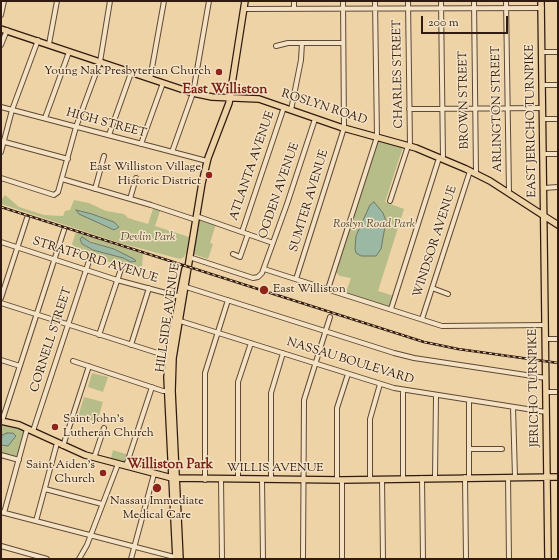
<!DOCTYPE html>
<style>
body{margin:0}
#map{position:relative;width:559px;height:560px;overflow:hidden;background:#eed3a6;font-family:"Sorts Mill Goudy",serif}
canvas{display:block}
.frame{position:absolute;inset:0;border:2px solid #311a0f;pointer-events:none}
.scale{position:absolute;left:421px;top:16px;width:87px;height:18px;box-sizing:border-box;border:2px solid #311a0f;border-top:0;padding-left:5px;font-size:12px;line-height:14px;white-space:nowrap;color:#311a0f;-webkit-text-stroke:3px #f4e2c5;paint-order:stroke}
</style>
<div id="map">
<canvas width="559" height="560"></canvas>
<div class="frame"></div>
<div class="scale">200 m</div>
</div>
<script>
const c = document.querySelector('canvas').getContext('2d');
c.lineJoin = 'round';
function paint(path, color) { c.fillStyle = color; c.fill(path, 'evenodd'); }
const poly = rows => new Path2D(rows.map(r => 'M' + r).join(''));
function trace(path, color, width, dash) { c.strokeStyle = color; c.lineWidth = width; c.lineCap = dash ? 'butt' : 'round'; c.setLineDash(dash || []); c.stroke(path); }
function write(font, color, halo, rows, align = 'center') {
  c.font = font + ' "Sorts Mill Goudy",serif'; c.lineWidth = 3; c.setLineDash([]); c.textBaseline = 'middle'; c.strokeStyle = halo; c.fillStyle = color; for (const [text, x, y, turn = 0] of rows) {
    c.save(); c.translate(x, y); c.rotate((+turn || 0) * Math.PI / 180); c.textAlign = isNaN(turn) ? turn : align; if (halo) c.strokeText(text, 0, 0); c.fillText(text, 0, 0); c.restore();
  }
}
const green = poly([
 [377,137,404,144,385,202,404,209,378,291,394,296,391,309,345,295,351,278,340,276,334,271],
 [5,195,19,207,44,215,63,216,65,211,70,210,74,200,89,203,106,211,124,214,128,218,148,224,154,206,161,208,155,226,189,237,186,253,184,257,180,259,120,243,1,204,1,200],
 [198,218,216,224,210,243,213,244,208,259,193,254],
 [76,232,143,254,142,266,137,268,118,263,114,265,111,262,107,262,99,256,75,248,72,244],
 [84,239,114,249,134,259,126,260,123,258,93,250,82,244,80,240],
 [92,373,108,377,103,392,88,387],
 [84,397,103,402,97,422,78,417],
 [1,421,27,429,19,459,1,454],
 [113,450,129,455,126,466,110,462]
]);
const water = poly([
 [374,202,383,213,386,221,381,249,376,256,361,256,356,253,355,249,356,236,370,205,374,202],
 [76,210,92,214,114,222,119,227,114,230,79,214,76,210],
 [82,237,90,242,114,249,134,259,136,261,131,262,123,258,93,250,82,244,80,239,82,237],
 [7,433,13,433,16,436,8,446,1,445,2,435,7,433]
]);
const minor = poly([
 [294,1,294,9],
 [408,1,410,146],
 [441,1,443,159],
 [474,1,476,174],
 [506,1,509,193],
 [244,9,542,8],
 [1,15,4,1],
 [49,44,57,1],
 [1,45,7,30],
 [276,46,288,43,343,43],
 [542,52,558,52],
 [150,79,164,1],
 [542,85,558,85],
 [1,107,207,161],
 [409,109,543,108],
 [291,110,301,60,302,43],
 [45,118,69,52],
 [543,119,558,119],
 [109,135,131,73],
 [1,141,68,159],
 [141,144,163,83],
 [1,152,12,110,38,40],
 [172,152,193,93,209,1],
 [543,154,558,154],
 [1,178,54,195,58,192,76,127,100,62,110,1],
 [62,179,151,205,196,220],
 [544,188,558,187],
 [95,189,104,156],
 [130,199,136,178],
 [390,201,408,146],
 [196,216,273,243],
 [242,232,284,107],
 [1,242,117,280,181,297],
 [233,254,240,257,248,234],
 [189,257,253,278,258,277,262,273,287,204,315,119],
 [264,269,442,326,545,325],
 [296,279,344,128,343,1],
 [183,286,394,353,414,358,546,378],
 [432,288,448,294],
 [328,289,377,137,375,1],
 [1,298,27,218],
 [1,303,170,357],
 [391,309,439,158],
 [422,319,470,171],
 [177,320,394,388,546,412],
 [99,335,122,266],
 [546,339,558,339],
 [131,345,149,288],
 [1,360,20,366],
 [73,361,163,391,170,391],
 [403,391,403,479],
 [546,392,558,392],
 [469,400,469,477],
 [513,407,515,477],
 [2,421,64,230],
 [33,431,91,255],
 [63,446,89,366],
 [469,449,502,449],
 [1,455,19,460],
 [94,458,104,428],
 [126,466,152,387],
 [465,477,466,559],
 [508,477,509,559],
 [422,478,423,559],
 [435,478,436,396],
 [221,479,222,559],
 [238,479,238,382,251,343],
 [262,479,263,559],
 [271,479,271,393,283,353],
 [370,479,370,419,380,384],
 [382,479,383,559],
 [205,480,205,373,228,300],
 [337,480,337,408,348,374],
 [342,480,342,559],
 [45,489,102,504],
 [1,512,178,558],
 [4,513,27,429],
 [36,521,57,443],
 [1,546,47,559],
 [79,559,87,545,118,464],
 [131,559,154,474],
 [303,559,304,400,330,317]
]);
const major = poly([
 [541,1,548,559],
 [1,29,193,93,212,97,259,99,340,127,416,148,466,169,490,181,558,225],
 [1,421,19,425,85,455,172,478,342,480,558,477],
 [176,559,167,377,171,339,185,269],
 [180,559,172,391,173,358,202,183,208,158,229,103,245,1]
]);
const rail = poly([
 [1,207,424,342,458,349,558,363]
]);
const markers = [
 [219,72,4,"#8f2418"],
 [209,175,4,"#8f2418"],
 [264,290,5,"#8f2418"],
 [55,427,4,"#8f2418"],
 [103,473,4,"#8f2418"],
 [157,488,5,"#8f2418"]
];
const poiNames = [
 ["Young Nak Presbyterian Church",211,72],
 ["East Williston Village",201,168],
 ["Historic District",201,182],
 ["East Williston",273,290,"left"],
 ["Saint John's",63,420,"left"],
 ["Lutheran Church",63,434,"left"],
 ["Saint Aiden's",95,466],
 ["Church",95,480],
 ["Nassau Immediate",157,502,"center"],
 ["Medical Care",157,516,"center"]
];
const streetNames = [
 ["CHARLES STREET",399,74,-91],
 ["BROWN STREET",465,100,-91],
 ["ROSLYN ROAD",324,108,18],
 ["ARLINGTON STREET",498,109,-91],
 ["EAST JERICHO TURNPIKE",532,121,-91],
 ["HIGH STREET",106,124,15],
 ["ATLANTA AVENUE",253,166,-71],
 ["OGDEN AVENUE",280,191,-71],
 ["SUMTER AVENUE",310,201,-73],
 ["WINDSOR AVENUE",436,242,-72],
 ["STRATFORD AVENUE",95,261,17],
 ["HILLSIDE AVENUE",169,318,-82],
 ["CORNELL STREET",52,340,-72],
 ["NASSAU BOULEVARD",350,362,17],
 ["JERICHO TURNPIKE",535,388,-91],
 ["WILLIS AVENUE",275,469]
];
const parkNames = [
 ["Roslyn Road Park",374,225],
 ["Devlin Park",148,238]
];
const quarterNames = [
 ["East Williston",225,91],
 ["Williston Park",170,466]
];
paint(green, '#b6bd89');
paint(water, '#9ab8a4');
trace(water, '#707968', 1);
trace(minor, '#604835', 6);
trace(major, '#311a0f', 8);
trace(minor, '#f4e2c5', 4);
trace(major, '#eed3a6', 5.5);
trace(rail, '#311a0f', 2.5);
trace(rail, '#f4e2c5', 1, [3]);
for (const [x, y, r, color] of markers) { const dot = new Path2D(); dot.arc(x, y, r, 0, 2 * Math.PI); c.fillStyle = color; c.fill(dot); trace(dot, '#f4e2c5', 1.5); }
write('12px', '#311a0f', '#f4e2c5', poiNames, 'right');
write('12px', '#311a0f', '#f4e2c5', streetNames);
write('italic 12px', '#594b34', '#f4e2c5', parkNames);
write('bold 14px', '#7a1f14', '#f4e2c5', quarterNames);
</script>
